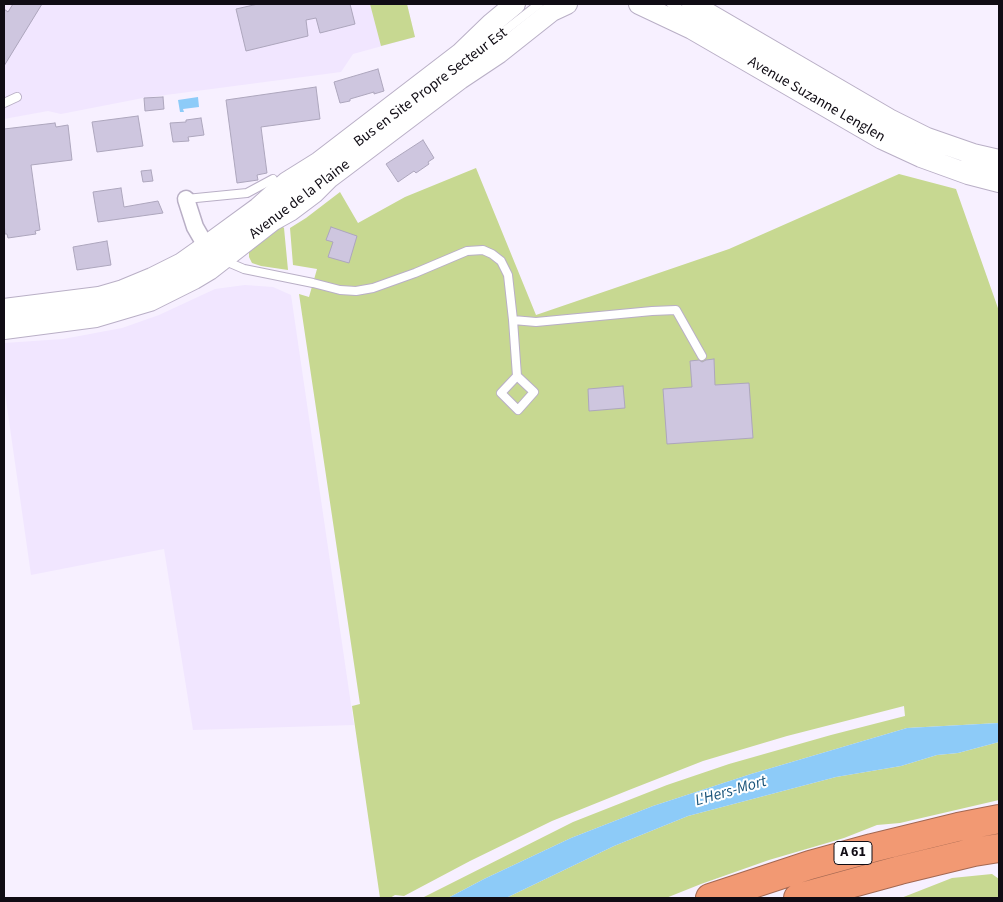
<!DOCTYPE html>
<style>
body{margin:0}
#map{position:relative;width:1003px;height:902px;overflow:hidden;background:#f7f0ff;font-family:"Source Sans 3",sans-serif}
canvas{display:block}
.frame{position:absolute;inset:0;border:5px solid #100c14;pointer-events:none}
</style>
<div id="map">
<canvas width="1003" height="902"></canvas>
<div class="frame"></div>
</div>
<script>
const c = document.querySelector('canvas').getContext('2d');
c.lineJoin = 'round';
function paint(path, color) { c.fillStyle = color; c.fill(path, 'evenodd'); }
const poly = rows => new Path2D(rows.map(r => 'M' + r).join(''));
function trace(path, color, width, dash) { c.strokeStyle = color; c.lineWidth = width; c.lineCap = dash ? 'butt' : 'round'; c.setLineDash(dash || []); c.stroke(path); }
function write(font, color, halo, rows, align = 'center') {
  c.font = font + ' "Source Sans 3",sans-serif'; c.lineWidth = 4; c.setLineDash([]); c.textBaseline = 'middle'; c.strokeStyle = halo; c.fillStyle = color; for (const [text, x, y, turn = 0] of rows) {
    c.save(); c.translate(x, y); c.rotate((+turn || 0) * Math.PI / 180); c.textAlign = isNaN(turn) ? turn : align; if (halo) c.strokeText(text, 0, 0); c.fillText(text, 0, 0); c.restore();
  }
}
const built = poly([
 [4,4,407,4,415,37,353,54,341,72,143,98,61,114,48,111,4,119],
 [245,285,273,287,291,295,354,725,193,730,164,549,31,575,4,386,4,343,63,339,122,328,159,315,215,289]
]);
const green = poly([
 [370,4,407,4,415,37,381,46],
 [476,168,536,315,729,249,899,174,956,189,999,311,999,723,907,728,751,774,653,806,571,838,484,879,448,898,422,898,573,822,667,785,729,764,831,735,905,716,904,706,787,736,703,761,629,790,552,821,470,861,404,896,395,895,390,898,380,898,352,706,360,704,299,294,309,297,317,269,293,265,290,228,306,218,340,192,358,223,405,197],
 [282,226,284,228,288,270,261,266,252,263,249,257,249,250],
 [999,742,999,800,900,823,877,825,844,838,769,860,701,884,666,898,506,898,614,846,688,816,836,777,901,766,937,755,958,753],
 [992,874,999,879,999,898,901,898,952,878]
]);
const water = poly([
 [198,97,199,107,183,109,184,112,180,112,178,100],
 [999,723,999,742,958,753,937,755,901,766,836,777,688,816,614,846,506,898,448,898,484,879,571,838,653,806,751,774,907,728]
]);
const building = poly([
 [13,4,42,4,4,66,4,9,8,12,13,4],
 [258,4,350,4,355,24,320,33,316,18,306,20,308,36,246,51,236,9,258,4],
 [378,69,384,91,374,94,374,92,350,99,350,101,340,103,334,82,378,69],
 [316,87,320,119,261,127,267,173,257,175,258,180,237,183,226,100,316,87],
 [163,97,164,109,145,111,144,98,163,97],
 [138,116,143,146,97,152,92,122,138,116],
 [201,118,204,135,188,137,189,141,173,142,170,123,186,122,186,120,201,118],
 [55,123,56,127,68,125,72,160,31,165,40,230,35,231,36,234,8,238,7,234,5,234,4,222,4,129,55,123],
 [423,140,434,158,428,162,429,164,416,173,414,171,398,182,386,164,423,140],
 [151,170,153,181,143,182,141,171,151,170],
 [121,188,124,207,158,201,163,213,98,222,93,192,121,188],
 [331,227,357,236,349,263,328,257,333,242,326,240,331,227],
 [107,241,111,265,77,270,73,247,107,241],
 [714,359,715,385,749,383,753,438,667,444,663,389,692,387,690,361,699,360,702,362,706,360,714,359],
 [623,386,625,408,589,411,588,389,623,386]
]);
const service = poly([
 [671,4,886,129,912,142],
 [462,64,539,4],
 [4,103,17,97],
 [965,162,999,171],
 [186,199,247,193,273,179],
 [263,216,324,170],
 [226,258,230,263,244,269,313,283,340,290,356,291,373,288,415,273,467,251,483,250,492,254,501,261,508,275,513,320,536,322,652,311,676,310,702,356],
 [182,274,210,256,230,241],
 [134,296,158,286],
 [513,320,517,376],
 [517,376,534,392,518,410,501,393,517,376]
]);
const minor = poly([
 [186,199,195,227,206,246]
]);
const tertiary = poly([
 [639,4,692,29,882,139,921,157,968,174,999,182],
 [692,4,889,119,927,138,973,154,999,160],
 [4,309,99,297,123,290,152,278,182,263,206,246,258,208,287,182,319,162,461,53,491,24,515,4],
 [4,329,96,317,150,301,194,279,209,270,272,221,290,211,314,193,329,178,345,166,460,79,499,53,552,11,567,4]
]);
const motorway = poly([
 [710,898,810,865,872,848,958,827,999,819],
 [798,898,900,870,974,852,999,848]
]);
const shields = [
 [853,853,38]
];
const shieldNames = [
 ["A 61",853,853]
];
const streetNames = [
 ["Bus en Site Propre Secteur Est",431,88,-37],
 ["Avenue Suzanne Lenglen",816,100,30],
 ["Avenue de la Plaine",300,200,-37]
];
const waterNames = [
 ["L'Hers-Mort",731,792,-16]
];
paint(built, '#f1e6ff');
paint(green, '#c7d891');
paint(water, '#8dcbf8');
paint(building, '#cec6df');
trace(building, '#ada6bd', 1);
trace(service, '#b9afc6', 10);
trace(minor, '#b9afc6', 19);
trace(tertiary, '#b9afc6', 22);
trace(motorway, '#a36852', 30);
trace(service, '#fff', 8);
trace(minor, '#fff', 16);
trace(tertiary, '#fff', 20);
trace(motorway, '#f29973', 28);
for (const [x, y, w] of shields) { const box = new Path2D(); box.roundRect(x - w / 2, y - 11.5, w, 23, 4); c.fillStyle = '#fff'; c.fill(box); trace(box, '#100c14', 1); }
write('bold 14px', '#100c14', null, shieldNames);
write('15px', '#100c14', '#fff', streetNames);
write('italic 16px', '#19547a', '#fff', waterNames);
</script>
